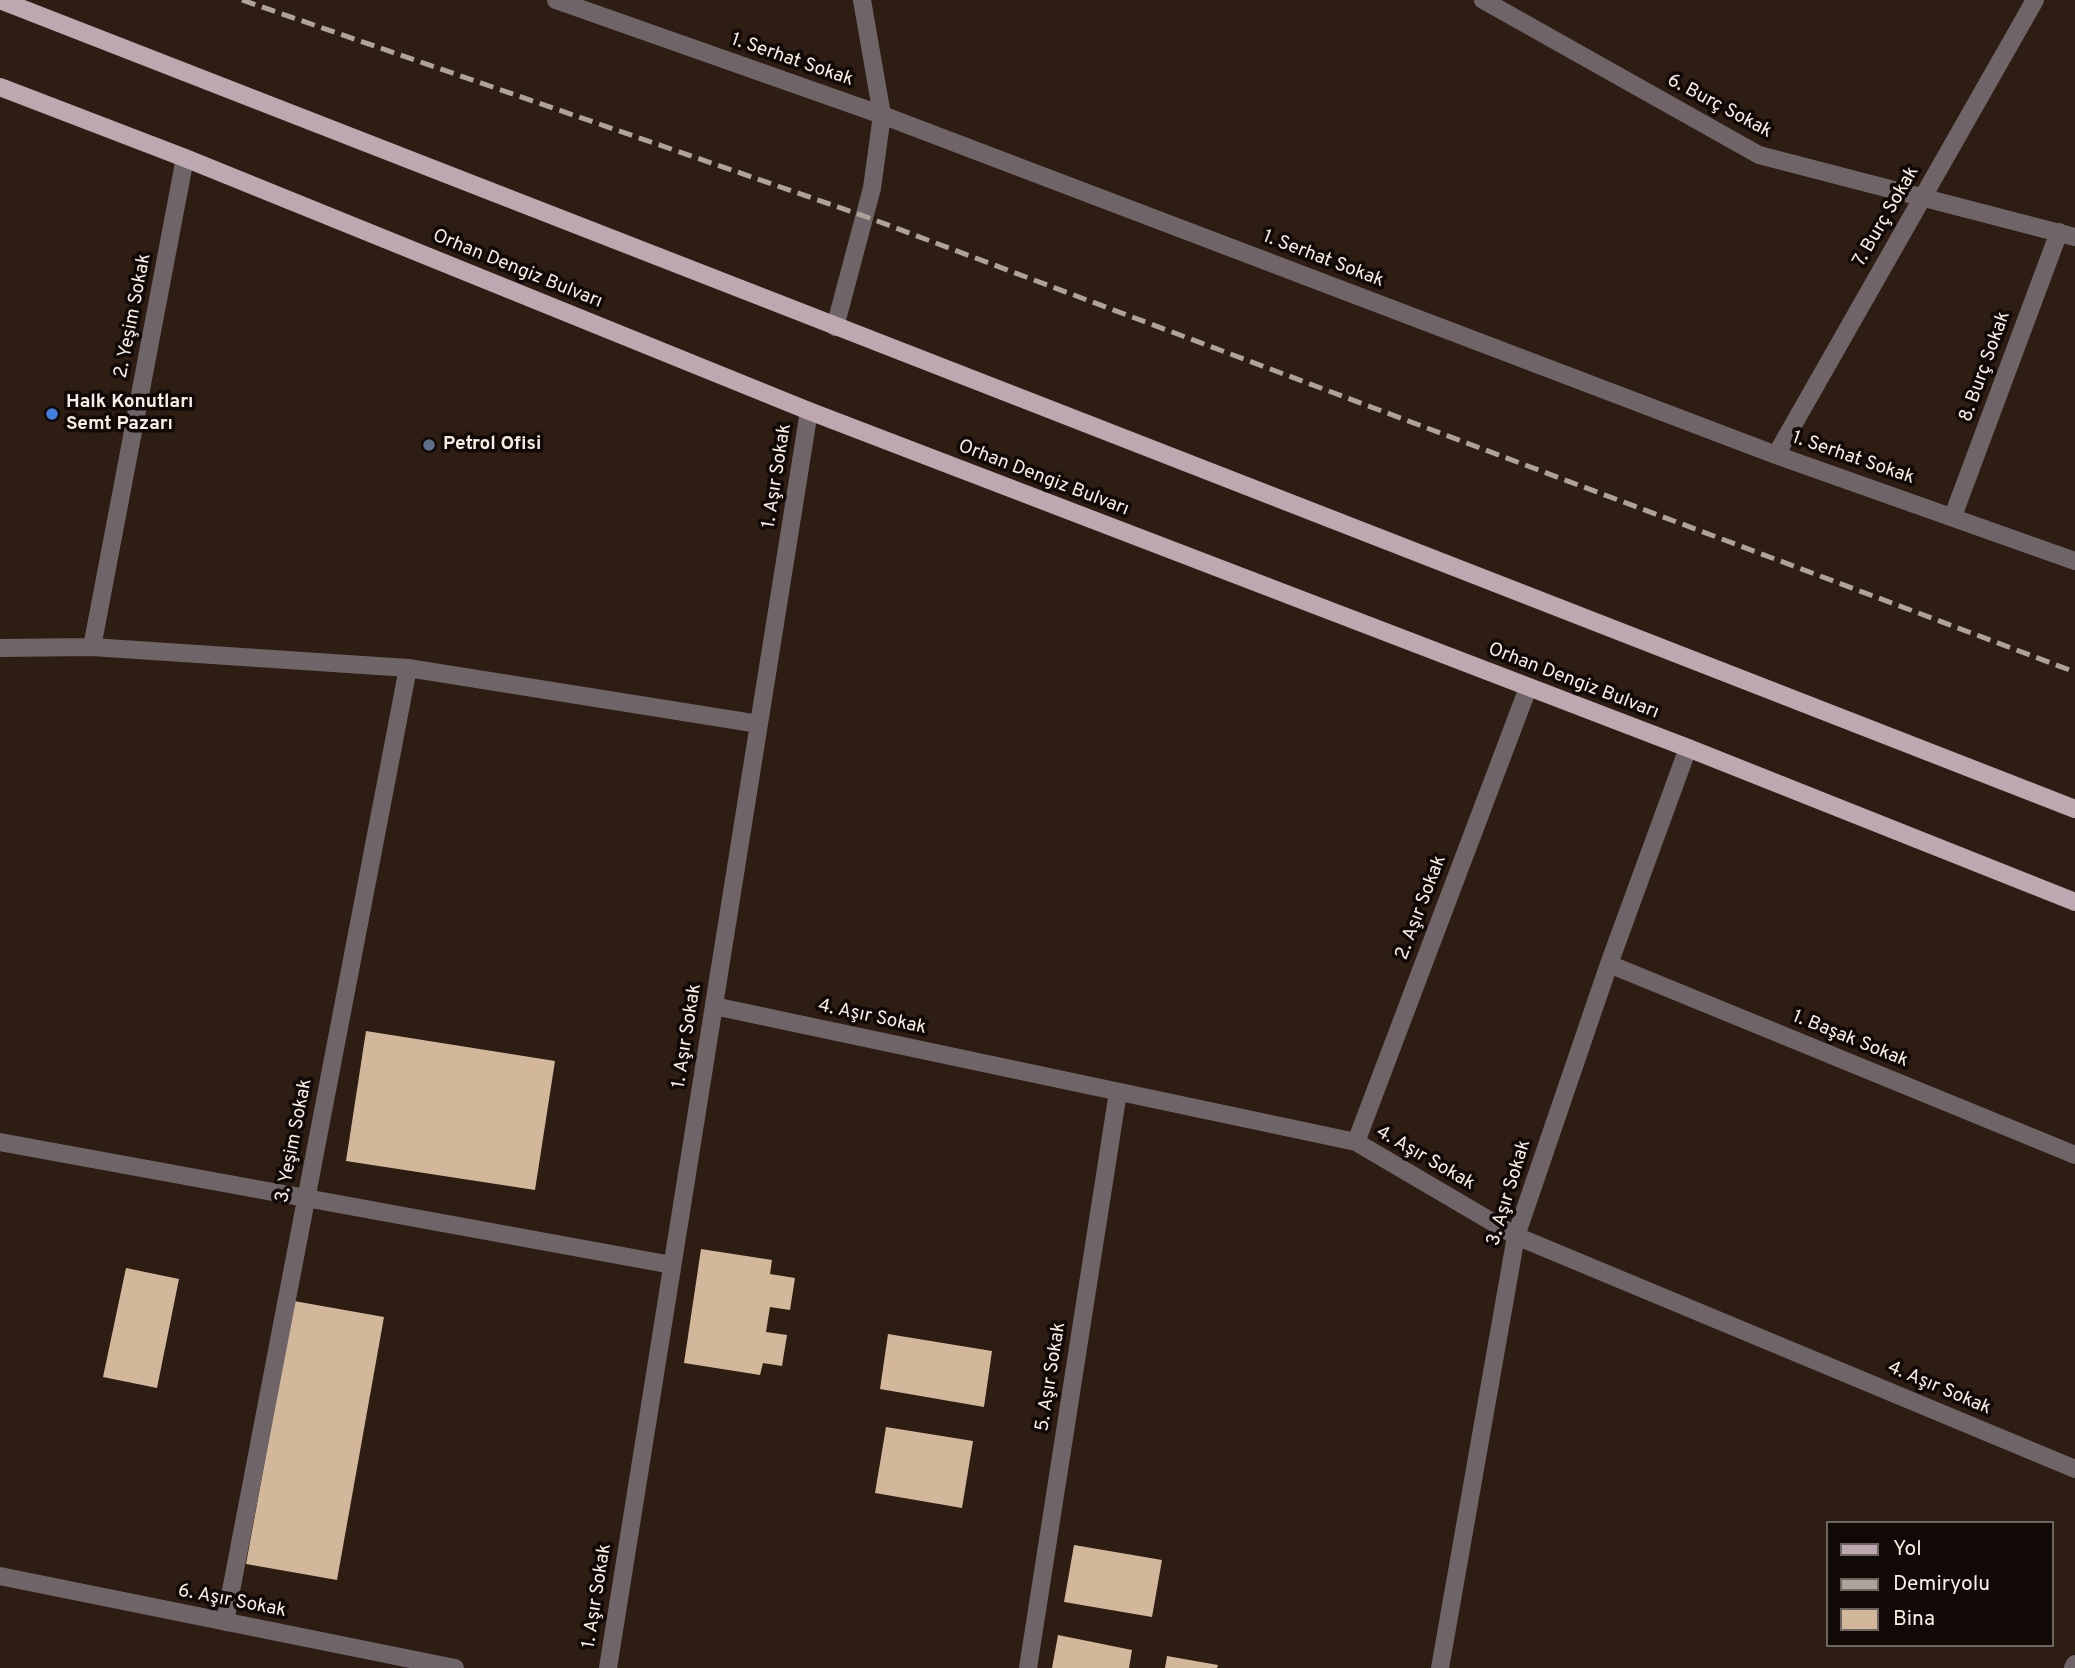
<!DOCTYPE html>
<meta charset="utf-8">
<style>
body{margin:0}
#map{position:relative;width:2075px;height:1668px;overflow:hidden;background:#2d1d13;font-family:Overpass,sans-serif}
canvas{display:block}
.legend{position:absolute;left:1826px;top:1521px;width:228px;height:126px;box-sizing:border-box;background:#100906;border:2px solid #6d6560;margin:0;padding:9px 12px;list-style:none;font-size:21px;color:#f9eee7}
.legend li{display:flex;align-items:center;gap:14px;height:35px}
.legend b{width:35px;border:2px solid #6d6560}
</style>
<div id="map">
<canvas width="2075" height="1668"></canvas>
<ul class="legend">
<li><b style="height:9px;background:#bda8b1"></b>Yol</li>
<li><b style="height:9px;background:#afa29a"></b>Demiryolu</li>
<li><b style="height:19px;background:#d2b79b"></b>Bina</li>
</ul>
</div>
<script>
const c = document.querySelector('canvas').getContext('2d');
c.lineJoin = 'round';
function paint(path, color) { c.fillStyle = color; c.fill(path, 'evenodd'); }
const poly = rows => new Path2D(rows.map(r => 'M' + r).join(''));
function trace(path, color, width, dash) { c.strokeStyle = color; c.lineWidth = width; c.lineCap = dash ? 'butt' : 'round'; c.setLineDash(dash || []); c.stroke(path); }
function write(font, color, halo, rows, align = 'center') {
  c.font = font + ' Overpass,sans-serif'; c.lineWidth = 7; c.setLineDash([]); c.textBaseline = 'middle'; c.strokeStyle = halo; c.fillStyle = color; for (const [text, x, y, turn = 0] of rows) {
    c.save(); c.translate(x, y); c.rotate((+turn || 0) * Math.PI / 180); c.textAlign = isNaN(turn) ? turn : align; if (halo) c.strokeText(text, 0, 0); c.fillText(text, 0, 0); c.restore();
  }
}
const building = poly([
 [366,1031,555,1061,535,1190,346,1161],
 [701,1249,772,1260,770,1274,795,1278,790,1310,770,1307,766,1332,787,1335,782,1366,763,1363,760,1375,684,1363],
 [126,1268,179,1279,157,1388,103,1377],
 [294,1301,384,1317,337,1580,246,1564],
 [888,1334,992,1351,984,1407,880,1389],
 [886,1427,973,1441,962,1508,875,1493],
 [1074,1545,1162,1560,1152,1617,1064,1602],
 [1058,1635,1132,1650,1129,1668,1052,1668],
 [1167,1656,1218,1665,1217,1668,1165,1668]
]);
const minor = poly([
 [556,0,882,115,1776,455,2075,561],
 [1483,0,1759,155,2075,237],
 [835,327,872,188,882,115,862,0],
 [1776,455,2035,0],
 [1953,516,2059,232],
 [92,647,185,158],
 [0,648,92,647,408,668,759,724],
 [1609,964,2075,1155],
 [714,1006,1356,1142,1516,1236,2075,1469],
 [0,1142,672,1265],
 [1356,1142,1528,688],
 [0,1576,455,1668],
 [225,1622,408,668],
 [608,1668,809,411],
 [1028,1668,1118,1092],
 [1440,1668,1516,1236,1609,964,1688,748],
 [2073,1668,2075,1664]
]);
const major = poly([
 [0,0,2075,809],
 [0,87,185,158,809,411,1688,748,2075,902]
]);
const rail = poly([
 [242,0,864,216,2075,672]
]);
const markers = [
 [52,414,7,"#3f7fe0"],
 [429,445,7,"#5c6f8a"]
];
const streetNames = [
 ["1. Serhat Sokak",792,61,19],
 ["6. Burç Sokak",1719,107,28],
 ["7. Burç Sokak",1887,217,-60],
 ["1. Serhat Sokak",1323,260,21],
 ["Orhan Dengiz Bulvarı",517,270,22],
 ["2. Yeşim Sokak",134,316,-79],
 ["8. Burç Sokak",1986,367,-70],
 ["1. Serhat Sokak",1853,459,19],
 ["1. Aşır Sokak",778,476,-81],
 ["Orhan Dengiz Bulvarı",1043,479,21],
 ["Orhan Dengiz Bulvarı",1573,682,21],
 ["2. Aşır Sokak",1422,908,-69],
 ["4. Aşır Sokak",872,1018,12],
 ["1. Aşır Sokak",688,1036,-81],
 ["1. Başak Sokak",1850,1040,22],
 ["3. Yeşim Sokak",295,1141,-79],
 ["4. Aşır Sokak",1425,1159,30],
 ["3. Aşır Sokak",1510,1193,-73],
 ["5. Aşır Sokak",1052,1377,-81],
 ["4. Aşır Sokak",1939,1389,23],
 ["1. Aşır Sokak",598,1596,-81],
 ["6. Aşır Sokak",232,1602,11]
];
const poiNames = [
 ["Halk Konutları",66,403],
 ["Semt Pazarı",66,425],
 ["Petrol Ofisi",443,445]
];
paint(building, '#d2b79b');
trace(minor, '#6f6568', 18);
trace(major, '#bda8b1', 18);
trace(rail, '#afa29a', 5, [14, 7]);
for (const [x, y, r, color] of markers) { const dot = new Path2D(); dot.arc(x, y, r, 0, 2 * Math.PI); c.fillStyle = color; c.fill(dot); trace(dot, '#100906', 2.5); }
write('19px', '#f9eee7', '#100906', streetNames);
write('bold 19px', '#f9eee7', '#100906', poiNames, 'left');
</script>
